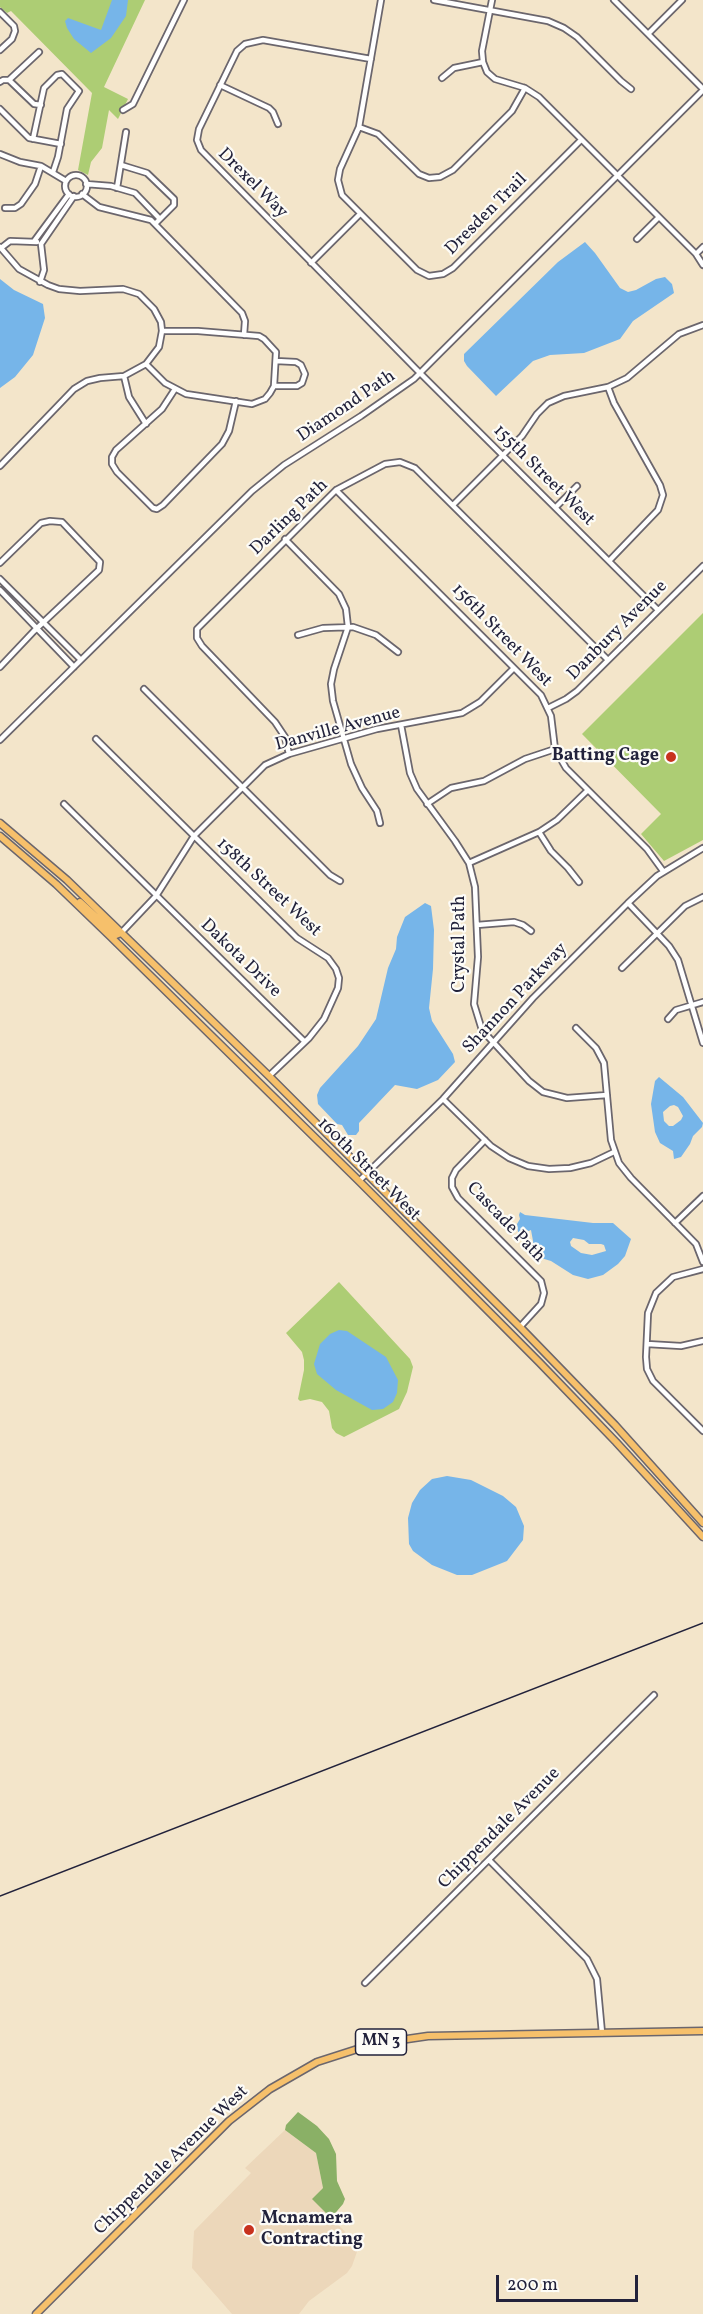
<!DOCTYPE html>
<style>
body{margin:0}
#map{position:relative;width:703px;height:2314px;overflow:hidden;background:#f3e5ca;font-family:Vollkorn,serif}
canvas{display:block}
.scale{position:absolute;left:496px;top:2275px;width:142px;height:27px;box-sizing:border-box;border:3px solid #22223b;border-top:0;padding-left:8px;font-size:18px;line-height:21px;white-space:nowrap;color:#22223b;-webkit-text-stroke:4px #fdfcf7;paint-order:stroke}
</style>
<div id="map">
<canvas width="703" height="2314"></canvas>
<div class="scale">200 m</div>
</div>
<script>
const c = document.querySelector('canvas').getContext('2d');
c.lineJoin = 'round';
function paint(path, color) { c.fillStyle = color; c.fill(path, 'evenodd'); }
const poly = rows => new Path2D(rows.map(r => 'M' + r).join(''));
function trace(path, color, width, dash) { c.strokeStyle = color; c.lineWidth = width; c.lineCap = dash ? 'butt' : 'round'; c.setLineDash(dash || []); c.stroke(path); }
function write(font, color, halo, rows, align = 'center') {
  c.font = font + ' Vollkorn,serif'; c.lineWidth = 4.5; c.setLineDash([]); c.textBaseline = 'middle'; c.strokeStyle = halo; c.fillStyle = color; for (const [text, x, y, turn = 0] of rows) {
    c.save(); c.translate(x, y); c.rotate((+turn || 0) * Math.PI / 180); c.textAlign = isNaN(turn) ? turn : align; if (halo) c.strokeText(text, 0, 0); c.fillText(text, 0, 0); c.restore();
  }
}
const built = poly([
 [285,2130,316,2153,323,2188,313,2199,359,2246,352,2266,347,2273,309,2301,299,2314,232,2314,192,2268,194,2231,251,2173,245,2168]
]);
const green = poly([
 [0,0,145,0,104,87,128,99,118,119,109,110,102,148,91,162,88,175,78,170,92,93,11,11,7,13,0,7],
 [703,613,703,840,664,861,641,834,661,814,582,734],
 [339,1282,410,1359,413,1367,407,1392,399,1409,344,1437,336,1433,332,1428,329,1411,322,1402,310,1399,300,1401,298,1399,304,1370,304,1360,302,1352,286,1333]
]);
const forest = poly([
 [298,2112,317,2126,329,2139,336,2154,337,2181,345,2199,343,2204,331,2218,312,2199,323,2188,316,2153,285,2130,286,2125]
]);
const water = poly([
 [112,0,128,0,126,16,111,38,91,53,74,39,67,28,65,21,68,18,101,30],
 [585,242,595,253,620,288,628,292,636,290,656,279,665,277,672,284,674,293,633,321,620,339,584,353,550,355,533,361,496,396,467,366,464,361,464,354,558,262],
 [0,279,14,290,43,304,45,318,33,355,15,377,0,388],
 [425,903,431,906,434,930,433,969,429,1008,432,1021,453,1054,455,1062,438,1080,417,1089,395,1085,359,1123,359,1131,356,1135,348,1135,342,1125,337,1124,318,1104,317,1095,320,1088,358,1046,376,1019,388,968,396,949,397,937,405,917],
 [659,1077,683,1097,703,1123,702,1127,693,1136,690,1144,681,1157,674,1159,673,1151,660,1143,655,1132,651,1104,655,1081],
 [674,1105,678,1107,683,1116,681,1120,673,1126,669,1126,664,1121,663,1112,670,1106],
 [520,1212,525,1215,593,1223,613,1223,631,1239,625,1256,618,1264,603,1275,588,1279,573,1275,551,1261,541,1258,535,1252,531,1230,523,1233,518,1232,517,1224,520,1219,519,1215],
 [573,1238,584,1240,589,1244,601,1244,604,1245,606,1251,592,1255,581,1253,571,1246,570,1242],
 [339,1330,347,1331,386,1357,398,1380,397,1393,393,1402,383,1409,372,1410,336,1390,317,1374,314,1364,320,1344,330,1334],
 [447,1476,471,1480,503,1496,516,1507,524,1526,523,1540,507,1561,472,1575,457,1575,432,1565,413,1551,409,1544,408,1518,412,1503,420,1490,432,1479]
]);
const minor = poly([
 [381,0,359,127,340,169,338,180,342,195,417,270,429,276,443,274,453,268,581,140],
 [434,0,548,21,564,28,577,37,621,81,631,89],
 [492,0,482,51,483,62,487,72,495,79,525,88,539,97,696,254,703,265],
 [614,0,703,89],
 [0,12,14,26,15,31,12,39,0,50],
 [648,34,682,0],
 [371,59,263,40,245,44,237,51,199,129,197,140,201,150,416,369,658,610],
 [442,78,454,68,483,62],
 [9,80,34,104,41,105],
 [0,82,3,80,9,80,39,52],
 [220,85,269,108,273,112,278,124],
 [0,109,29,138,61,144],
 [123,110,133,104,184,0],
 [359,127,378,134,419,174,429,178,440,177,453,170,512,111,525,88],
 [33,139,44,88,57,75,62,74,79,91,67,109,58,157,53,172],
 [0,154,20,162,41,166,66,181],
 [121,165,147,173,174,199,174,205,160,219],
 '65 186a11 11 0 1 1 22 0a11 11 0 1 1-22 0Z',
 [86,184,111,186,135,193,160,219,155,224],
 [117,188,126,132],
 [82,194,99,207,151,220,242,313,245,321,244,335],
 [5,208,15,208,21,204,35,184,41,166],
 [637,239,659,217],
 [35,240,69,194],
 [0,247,19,269,48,285,59,289,80,291,123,289,139,294,154,309,161,322,162,331,159,347,146,364,124,376,100,378,87,381,74,389,0,466],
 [1,248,10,241,37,242],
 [696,254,703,247],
 [311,263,360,214],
 [40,282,44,270,41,244,74,196],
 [146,364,165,383,186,394,252,404,265,399,270,393,274,386,276,352,264,339,259,336,198,331,162,331],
 [124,376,129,397,146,424],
 [274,386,297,386,302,383,305,374,301,365,296,362,276,361],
 [608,387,614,403,660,485,663,495,658,510,609,561],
 [175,389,162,409,116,450,112,457,112,464,117,472,153,508,157,509,163,505,222,444,229,431,236,401],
 [336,490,541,695,551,716,555,749,566,768,647,849,663,871],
 [453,505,522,436,537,414,548,403,564,396,608,387,627,378,679,334,703,325],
 [556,507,577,486],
 [285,539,339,594,346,609,348,627,334,669,331,684,333,701,351,764,362,788,377,811,380,823],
 [0,563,41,523,50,521,62,522,100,562,99,570,34,631,0,667],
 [0,579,81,660],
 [0,590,74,667],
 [298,635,323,628,353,627,376,635,398,652],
 [144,689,330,875,340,881],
 [548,708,566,699,577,691,703,566],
 [401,725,410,773,417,789,455,841,469,863,475,887,478,957,474,1004,482,1030,529,1081,543,1092,567,1098,607,1095],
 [96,739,297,938,328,958,336,969,339,978,338,988,324,1019,309,1038,269,1076],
 [0,740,252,491,284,465,361,416,414,379,703,90],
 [289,754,285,737,275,722,202,646,197,638,197,629,336,490,385,464,400,462,415,468,608,660],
 [64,804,305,1042],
 [427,804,451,788,484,781,525,759,555,749],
 [539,832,551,851,568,868,579,882],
 [469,863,539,832,557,820,588,790],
 [628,903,669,946,678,960,703,1043],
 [477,925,514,922,523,925,531,931],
 [121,933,156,896,194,836,265,765,289,754,377,729,462,713,480,702,514,668],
 [622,968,685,906,703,897],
 [668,1019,676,1010,703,1002],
 [576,1028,596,1048,604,1063,611,1140,619,1163,631,1178,696,1244,703,1262],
 [443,1099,491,1146,509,1158,528,1166,549,1169,570,1168,591,1163,614,1152],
 [485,1140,456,1170,452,1178,452,1187,458,1198,541,1281,544,1293,541,1304,520,1327],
 [359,1181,443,1099,533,998,628,903,657,876,703,848],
 [675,1223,703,1196],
 [703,1269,673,1277,656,1293,648,1313,646,1357,647,1369,653,1381,703,1431],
 [647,1344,681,1346,703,1341],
 [489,1860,587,1959,597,1979,602,2033],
 [365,1983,654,1695]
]);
const major = poly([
 [0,823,67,880,269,1076,520,1327,615,1425,703,1523],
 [0,836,56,884,111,937,359,1181,539,1362,616,1442,703,1537],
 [80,902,116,935,121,933],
 [36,2314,229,2121,270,2089,317,2062,373,2044,428,2036,703,2031]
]);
const rail = poly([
 [0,1896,703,1623]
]);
const markers = [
 [671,757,6,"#c8321e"],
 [249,2230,6,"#c8321e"]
];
const shields = [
 [381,2042,51]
];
const shieldNames = [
 ["MN 3",381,2042]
];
const streetNames = [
 ["Drexel Way",252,184,45],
 ["Dresden Trail",487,215,-45],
 ["Diamond Path",347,407,-34],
 ["155th Street West",543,476,45],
 ["Darling Path",290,518,-44],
 ["Danbury Avenue",618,631,-45],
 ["156th Street West",501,636,46],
 ["Danville Avenue",338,730,-15],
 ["158th Street West",268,888,43],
 ["Crystal Path",461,944,-90],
 ["Dakota Drive",240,959,44],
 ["Shannon Parkway",516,999,-47],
 ["160th Street West",368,1170,45],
 ["Cascade Path",505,1223,46],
 ["Chippendale Avenue",500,1829,-45],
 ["Chippendale Avenue West",172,2161,-44]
];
const poiNames = [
 ["Batting Cage",659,757],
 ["Mcnamera",261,2220,"left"],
 ["Contracting",261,2241,"left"]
];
paint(built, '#ecd7ba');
paint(green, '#adcd74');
paint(forest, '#8ab066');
paint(water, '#76b5e9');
trace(minor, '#6b666d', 8);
trace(major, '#6b666d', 9);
trace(minor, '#fff', 4.5);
trace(major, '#f6c06b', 6);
trace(rail, '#22223b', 1.5);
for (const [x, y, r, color] of markers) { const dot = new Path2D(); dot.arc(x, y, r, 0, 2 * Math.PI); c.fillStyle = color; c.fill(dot); trace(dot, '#fdfcf7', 2); }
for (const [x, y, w] of shields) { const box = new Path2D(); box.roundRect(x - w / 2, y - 13, w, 26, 4.5); c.fillStyle = '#fdfcf7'; c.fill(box); trace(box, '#22223b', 1.5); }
write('bold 16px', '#22223b', null, shieldNames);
write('18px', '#22223b', '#fdfcf7', streetNames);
write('bold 18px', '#22223b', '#fdfcf7', poiNames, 'right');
</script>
